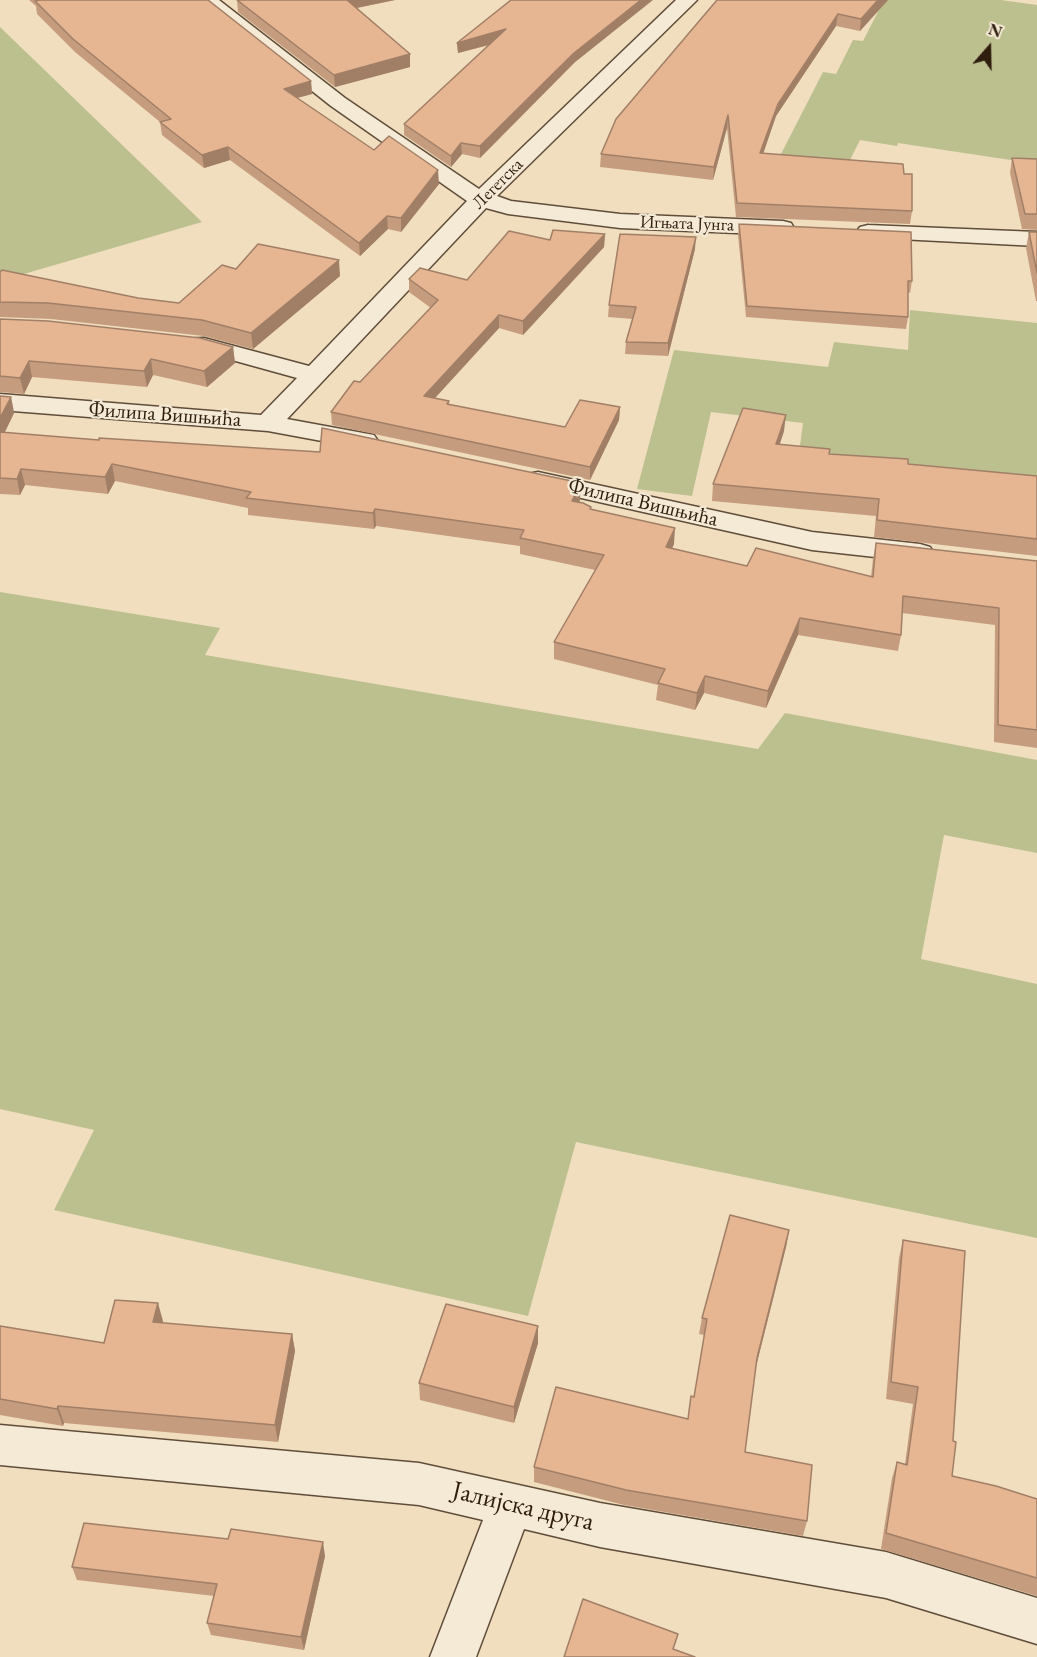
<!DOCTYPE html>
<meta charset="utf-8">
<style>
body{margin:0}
#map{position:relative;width:1037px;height:1657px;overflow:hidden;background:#f0debe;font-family:"EB Garamond",serif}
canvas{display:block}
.north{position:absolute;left:959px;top:18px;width:60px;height:60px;-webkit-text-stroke:4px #f5ead5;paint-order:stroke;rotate:20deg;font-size:16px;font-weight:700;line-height:24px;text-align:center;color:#2f1d0e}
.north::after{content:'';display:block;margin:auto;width:21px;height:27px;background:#2f1d0e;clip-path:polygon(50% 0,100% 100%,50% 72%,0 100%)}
</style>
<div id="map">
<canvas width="1037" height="1657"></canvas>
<div class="north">N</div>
</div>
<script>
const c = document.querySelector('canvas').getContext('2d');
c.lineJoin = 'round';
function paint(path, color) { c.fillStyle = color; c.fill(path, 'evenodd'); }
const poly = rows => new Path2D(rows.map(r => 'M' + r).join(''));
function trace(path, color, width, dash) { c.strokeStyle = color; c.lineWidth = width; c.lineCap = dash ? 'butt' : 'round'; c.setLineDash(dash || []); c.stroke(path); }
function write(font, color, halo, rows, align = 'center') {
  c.font = font + ' "EB Garamond",serif'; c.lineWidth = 4.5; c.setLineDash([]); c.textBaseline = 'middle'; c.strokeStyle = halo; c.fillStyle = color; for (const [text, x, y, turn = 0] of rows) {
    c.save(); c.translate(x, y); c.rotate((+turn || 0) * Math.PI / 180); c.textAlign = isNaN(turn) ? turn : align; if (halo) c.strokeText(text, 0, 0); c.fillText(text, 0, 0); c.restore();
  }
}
const green = poly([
 [857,0,1001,0,1037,5,1037,164,898,143,897,146,860,140,848,164,781,154,823,72,836,74,853,40,863,41,882,4],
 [0,27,202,222,0,281],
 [910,310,1037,323,1037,480,799,453,803,423,711,412,692,496,637,489,674,350,828,367,834,342,908,350],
 [0,592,220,628,205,655,758,749,785,713,1037,760,1037,853,944,835,921,959,1037,984,1037,1238,576,1142,528,1316,54,1210,94,1130,0,1109]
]);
const street = poly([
 [197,0,219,0,345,98,479,189,676,0,697,0,497,196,511,201,620,214,783,221,791,223,794,228,791,233,783,235,620,228,508,214,486,208,287,419,374,435,378,441,374,447,365,449,268,431,0,410,0,394,261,415,297,378,203,352,181,349,178,344,181,339,204,338,309,366,467,201,331,106,197,0],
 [868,225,1037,232,1037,246,860,237,856,232,860,227,868,225],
 [538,472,812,532,920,544,930,547,934,553,930,559,920,562,812,550,528,486,524,480,528,474,538,472],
 [0,1425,419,1463,600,1503,886,1552,1037,1598,1037,1644,886,1598,600,1547,524,1529,476,1657,430,1657,483,1520,419,1505,0,1465,0,1425]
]);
const wall = poly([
 [29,0,208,0,311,81,312,94,297,98,374,150,439,184,401,232,388,229,360,256,230,160,204,168,162,135,160,122,75,52,37,14,36,6],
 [237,0,395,0,357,8,410,54,410,67,335,87,238,12],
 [511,0,574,63,480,158,462,154,451,167,404,135,404,124,490,45,458,53,457,43],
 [717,0,888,0,860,31,836,26,776,116,763,153,904,174,912,211,910,224,736,217,727,128,713,180,600,167,601,154],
 [1012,158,1037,159,1037,230,1022,229,1010,173],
 [739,224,912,281,910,293,908,292,908,317,906,329,746,317,738,235],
 [1029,232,1037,232,1037,301,1036,301,1026,248],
 [605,234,604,247,523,335,499,328,435,398,449,401,449,405,565,427,620,407,619,420,590,480,332,425,331,412,431,308,409,292,409,279,467,280,550,240],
 [695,249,668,356,625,354,626,342,633,319,608,317,609,305],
 [236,269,340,276,253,349,204,336,51,319,0,317,0,272,138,298,179,303],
 [0,319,233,347,235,363,207,387,153,375,147,387,32,377,24,394,0,392],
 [0,396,11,397,14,413,5,432,580,500,579,502,591,509,674,544,672,549,747,566,871,577,873,559,876,543,1037,561,1037,748,994,742,995,625,902,613,901,635,898,651,798,635,766,708,704,693,695,710,656,700,658,685,554,659,554,642,595,570,520,554,520,546,376,526,374,529,248,515,248,508,115,481,108,494,25,485,20,495,0,494],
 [784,431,780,444,829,454,908,464,1037,476,1037,556,874,537,876,516,712,501,713,484],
 [789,1230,786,1247,756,1367,745,1452,807,1521,803,1536,624,1505,534,1482,534,1467,688,1419,694,1397,704,1335,699,1334,702,1318],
 [903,1240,953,1441,952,1476,1037,1499,1037,1596,881,1549,892,1478,897,1462,905,1464,913,1404,886,1399,899,1258],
 [163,1321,162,1323,292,1334,295,1351,278,1442,64,1423,63,1426,0,1415,0,1326,104,1343],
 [538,1326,538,1343,514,1423,420,1400,419,1383],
 [325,1556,304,1650,211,1635,207,1623,214,1596,77,1580,72,1567]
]);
const shadedWall = poly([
 [345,0,395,0,346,10],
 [641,0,653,0,574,63,480,158,480,146,574,53],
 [878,0,888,0,860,31,861,19],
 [838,14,836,26,776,116,759,166,760,153,778,104],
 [506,29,506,40,458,53,457,43],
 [410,54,410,67,335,87,334,75],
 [311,81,312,94,285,101,284,89],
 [728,115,727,128,713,180,714,167],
 [461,143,462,154,451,167,451,156],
 [228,147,230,160,204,168,202,155],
 [438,170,439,184,401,232,401,218],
 [387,216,388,229,360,256,359,243],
 [605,234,604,247,523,335,523,321],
 [696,237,695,249,668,356,668,343],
 [339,260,340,276,253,349,251,333],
 [499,315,499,328,424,410,424,396],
 [233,347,235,363,207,387,204,371],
 [151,359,153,375,147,387,144,371],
 [29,361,32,377,24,394,20,378],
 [11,397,14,413,0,442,0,418],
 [620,407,619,420,590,480,590,467],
 [786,415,784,431,774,460,776,444],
 [112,464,115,481,108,494,105,477],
 [21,469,25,485,20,495,17,479],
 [581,483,580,500,572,517,572,501],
 [375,509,376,526,374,529,373,513],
 [675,528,674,544,664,564,666,547],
 [800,618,798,635,766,708,768,691],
 [705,676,704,693,695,710,697,693],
 [789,1230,786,1247,754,1374,757,1358],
 [158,1303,163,1321,158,1340,153,1322],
 [538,1326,538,1343,514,1423,514,1407],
 [292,1334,295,1351,278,1442,275,1425],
 [58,1406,64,1423,63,1426,57,1409],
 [323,1542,325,1556,304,1650,301,1637]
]);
const building = poly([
 [40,0,208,0,311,81,284,89,374,150,389,136,438,170,401,218,387,216,359,243,228,147,202,155,160,122,171,119,73,39,35,1,40,0],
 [237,0,347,0,410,54,334,75,237,0],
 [511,0,641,0,574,53,480,146,461,143,451,156,404,124,506,29,457,43,511,0],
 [717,0,878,0,861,19,838,14,778,104,760,153,903,164,904,174,912,174,912,211,737,203,728,115,714,167,601,154,616,119,717,0],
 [1012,158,1037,159,1037,214,1025,214,1012,158],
 [739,224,911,232,912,281,908,281,908,317,747,306,739,224],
 [553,230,605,234,523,321,499,315,424,396,449,401,447,404,565,427,580,400,620,407,590,467,331,412,354,381,360,382,438,300,409,279,420,268,467,280,509,231,550,240,553,230],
 [1029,232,1037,232,1037,273,1029,232],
 [620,234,696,237,668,343,626,342,636,307,609,305,620,234],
 [258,244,339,260,251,333,202,320,48,303,0,302,0,272,2,270,138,298,179,303,222,265,236,269,258,244],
 [0,319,48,321,200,338,233,347,204,371,151,359,144,371,29,361,20,378,0,376,0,319],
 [0,396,11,397,0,418,0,396],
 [743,408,786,415,776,444,830,449,829,454,908,459,908,464,1037,476,1037,539,877,520,879,499,713,484,743,408],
 [322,428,581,483,572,501,583,503,591,507,590,509,675,528,666,547,747,566,756,548,873,577,876,543,1037,561,1037,730,998,725,999,608,903,596,901,635,800,618,768,691,705,676,697,693,658,683,665,669,554,642,604,555,520,538,524,530,375,509,373,513,246,498,251,492,112,464,105,477,21,469,17,479,0,478,0,432,99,440,99,438,320,452,322,428],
 [730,1215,789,1230,757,1358,745,1452,812,1465,807,1521,626,1490,534,1467,556,1387,688,1419,691,1396,694,1397,707,1319,702,1318,730,1215],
 [903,1240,965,1251,953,1441,956,1442,952,1476,996,1486,1037,1499,1037,1578,886,1533,897,1462,907,1465,918,1387,891,1382,903,1240],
 [115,1300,158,1303,153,1322,292,1334,275,1425,58,1406,57,1409,0,1399,0,1326,104,1343,115,1300],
 [446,1304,538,1326,514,1407,419,1383,446,1304],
 [84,1523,228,1539,231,1529,323,1542,301,1637,207,1623,217,1584,72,1567,84,1523],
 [583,1599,678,1634,673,1649,695,1657,564,1657,583,1599]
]);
const farStreetnames = [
 ["Легетска",498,184,-45],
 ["Игњата Јунга",687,224,2]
];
const streetNames = [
 ["Филипа Вишњића",165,415,4],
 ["Филипа Вишњића",643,503,13]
];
const nearStreetnames = [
 ["Јалијска друга",523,1507,13]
];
paint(green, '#bcc08f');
trace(street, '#5f4d3a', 3);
paint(street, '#f5ead5');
paint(wall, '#c69c7e');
paint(shadedWall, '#a17f66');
paint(building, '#e6b592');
trace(building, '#a17f66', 1.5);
write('18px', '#2f1d0e', '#f5ead5', farStreetnames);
write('21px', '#2f1d0e', '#f5ead5', streetNames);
write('26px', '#2f1d0e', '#f5ead5', nearStreetnames);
</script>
